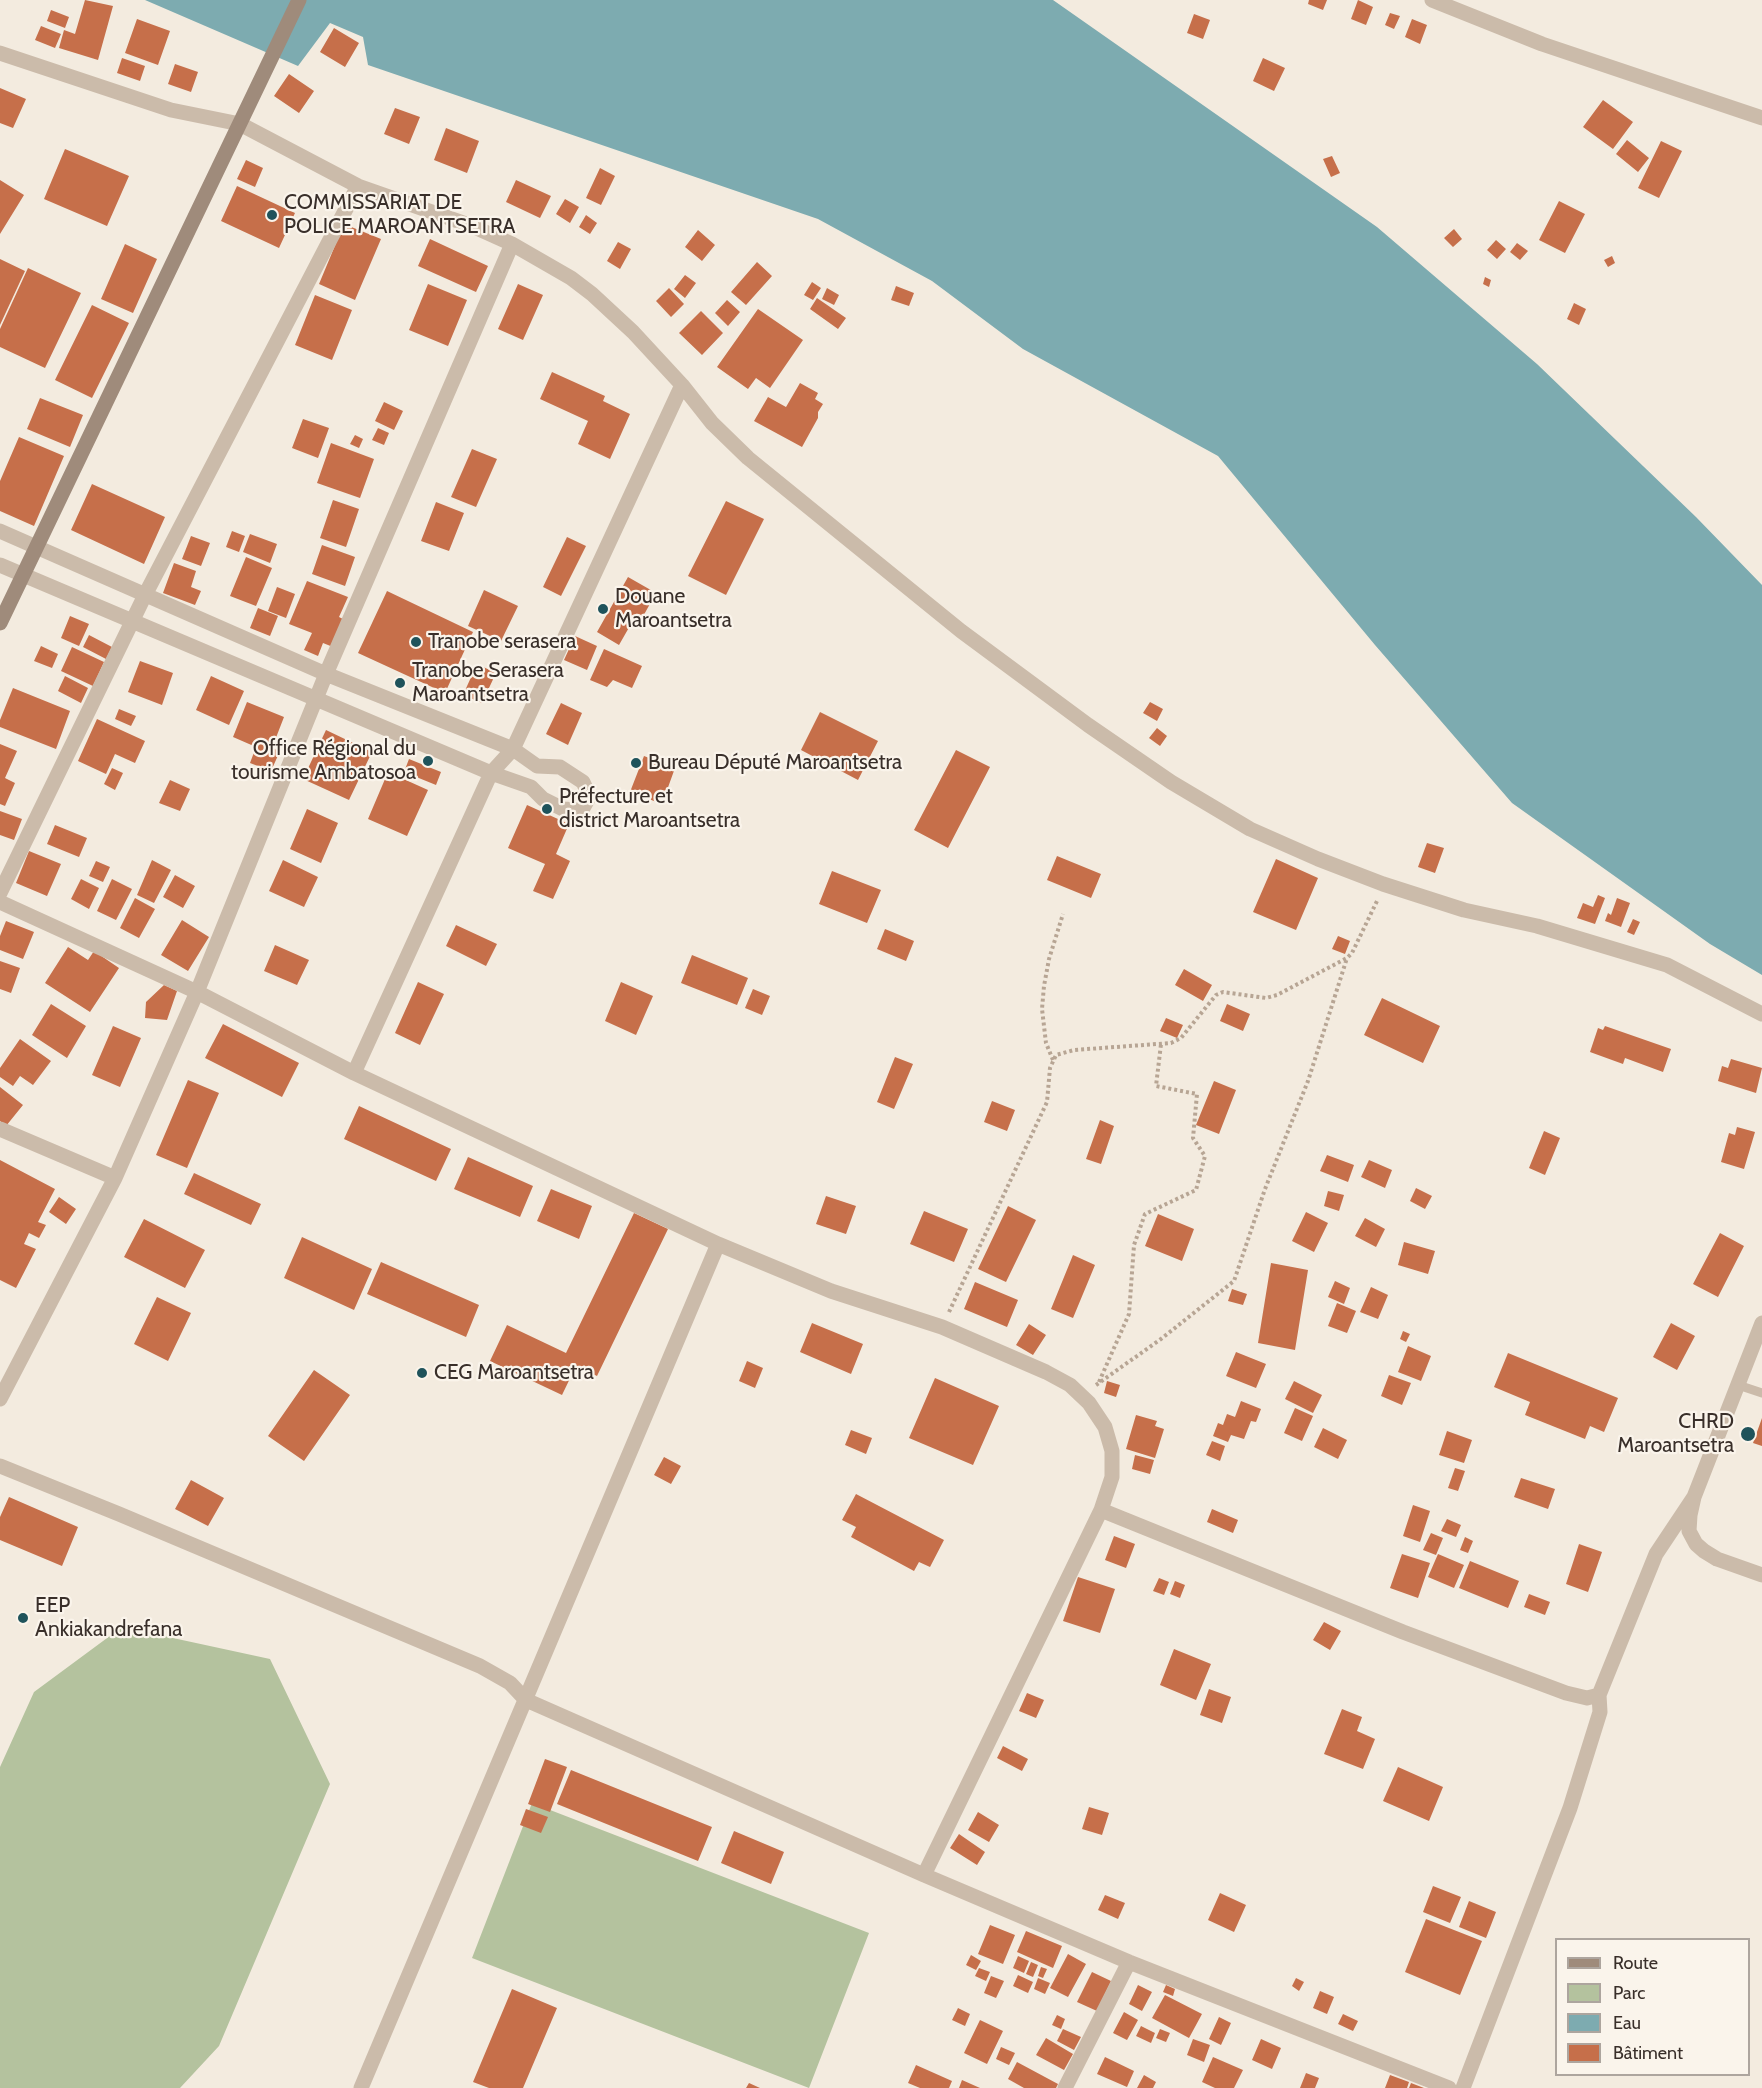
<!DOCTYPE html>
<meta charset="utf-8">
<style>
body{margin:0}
#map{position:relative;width:1762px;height:2088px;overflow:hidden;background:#f3ebdf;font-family:Cabin,sans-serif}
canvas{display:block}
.legend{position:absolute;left:1555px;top:1938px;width:195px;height:138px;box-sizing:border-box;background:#faf4eb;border:2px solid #ada59e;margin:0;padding:8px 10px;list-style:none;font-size:18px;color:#392f2a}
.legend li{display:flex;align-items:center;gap:12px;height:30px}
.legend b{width:30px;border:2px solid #ada59e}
</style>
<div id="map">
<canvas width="1762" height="2088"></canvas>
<ul class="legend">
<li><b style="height:8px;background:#9f8b7b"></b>Route</li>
<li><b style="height:16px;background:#b4c29e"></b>Parc</li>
<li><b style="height:16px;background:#7dabb0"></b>Eau</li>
<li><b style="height:16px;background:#c66f4a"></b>Bâtiment</li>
</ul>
</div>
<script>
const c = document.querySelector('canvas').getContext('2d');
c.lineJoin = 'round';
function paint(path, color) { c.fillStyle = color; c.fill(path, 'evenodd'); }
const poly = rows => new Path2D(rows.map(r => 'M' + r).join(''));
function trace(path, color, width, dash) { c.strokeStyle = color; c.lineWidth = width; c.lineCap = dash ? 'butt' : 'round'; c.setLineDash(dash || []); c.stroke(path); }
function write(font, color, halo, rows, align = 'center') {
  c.font = font + ' Cabin,sans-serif'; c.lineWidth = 4.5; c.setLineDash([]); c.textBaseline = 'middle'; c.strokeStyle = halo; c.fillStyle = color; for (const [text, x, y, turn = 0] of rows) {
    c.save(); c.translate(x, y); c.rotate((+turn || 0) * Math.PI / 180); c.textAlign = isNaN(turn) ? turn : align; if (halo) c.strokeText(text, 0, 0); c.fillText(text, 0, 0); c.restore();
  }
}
const green = poly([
 [122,1627,270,1659,330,1784,219,2046,180,2088,0,2088,0,1767,34,1692],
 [532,1803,869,1933,809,2088,472,1958]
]);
const water = poly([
 [145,0,1053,0,1377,227,1537,364,1696,517,1762,585,1762,975,1710,944,1512,803,1375,645,1218,456,1023,349,932,281,818,219,368,65,363,37,330,23,298,66]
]);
const building = poly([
 [85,0,113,6,98,60,59,48,64,30,75,34],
 [1309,0,1327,0,1323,10,1308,4],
 [1358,0,1373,7,1366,25,1351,19],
 [51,10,69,17,65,28,47,21],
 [1390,13,1400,16,1394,29,1385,25],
 [1194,14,1210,20,1203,39,1187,33],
 [137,19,170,31,158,65,125,53],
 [1412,19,1427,25,1420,44,1405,37],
 [41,26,61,34,55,48,35,40],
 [334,28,359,43,345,67,320,52],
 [122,58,145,66,140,81,117,73],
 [1263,58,1285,68,1274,91,1253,81],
 [175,64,198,72,191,92,168,84],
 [289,74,314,91,299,113,274,96],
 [0,88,26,99,13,128,0,123],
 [1603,100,1633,122,1613,149,1583,127],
 [395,108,420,117,409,144,384,134],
 [446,128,479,141,467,173,434,160],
 [1627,140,1649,158,1638,172,1616,154],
 [1661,141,1682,151,1659,198,1638,188],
 [65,149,129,176,107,226,44,199],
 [1332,156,1340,173,1331,177,1323,159],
 [246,160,263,168,255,187,237,179],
 [600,168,615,176,601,205,586,198],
 [0,180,24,195,0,234],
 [516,180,551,196,540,218,506,202],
 [237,186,295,213,279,248,221,221],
 [565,199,579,207,570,223,556,214],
 [1559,201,1585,214,1565,253,1539,240],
 [586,215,597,223,590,234,579,227],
 [344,224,381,239,355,300,319,284],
 [1454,229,1462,239,1453,247,1444,238],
 [698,230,715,245,702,261,685,247],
 [430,239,488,266,476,292,418,266],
 [1496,240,1506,249,1497,259,1487,250],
 [618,242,631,249,620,269,607,261],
 [1517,243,1528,251,1520,260,1510,252],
 [125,244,157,259,133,313,101,299],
 [1612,256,1615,263,1608,267,1604,260],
 [0,259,25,271,0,325],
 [757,262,772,276,746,305,731,292],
 [28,268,81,293,45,368,0,347,0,329],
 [685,275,696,283,685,298,674,289],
 [1485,277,1491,280,1489,287,1483,284],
 [812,282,821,288,813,300,804,295],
 [428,284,467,300,448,346,409,330],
 [518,284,543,295,523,340,498,329],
 [896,286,914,293,909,306,891,300],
 [669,288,684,304,671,317,656,301],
 [827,288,839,295,834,305,822,299],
 [315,295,352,310,332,360,295,345],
 [817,298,846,318,838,329,810,309],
 [727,300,740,312,728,326,715,313],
 [1574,303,1586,309,1579,325,1567,319],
 [92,305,129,323,92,398,55,380],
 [758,309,803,340,770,388,756,378,748,389,717,367],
 [701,311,723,333,702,355,679,333],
 [552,372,605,396,603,401,630,414,610,459,578,444,588,421,540,399],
 [800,383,818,393,815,399,823,404,818,412,818,418,802,447,754,421,768,397,786,407],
 [40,398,83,415,70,447,27,429],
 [384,402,403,411,394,430,375,421],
 [303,419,329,428,318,458,292,448],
 [378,428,389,433,384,445,372,440],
 [355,435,363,439,359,448,350,444],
 [19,437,64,456,34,526,0,511,0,481],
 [331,443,374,459,360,498,317,483],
 [472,449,497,459,476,507,451,497],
 [92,484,165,517,144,564,71,530],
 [333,500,359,509,346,547,320,538],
 [726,501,764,519,726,595,688,576],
 [436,502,464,513,449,551,421,541],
 [232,531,245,536,239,552,226,547],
 [250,534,277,544,270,563,243,552],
 [191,536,210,543,201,566,182,559],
 [567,537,586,546,561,596,543,587],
 [322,545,355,557,345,586,312,574],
 [246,557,272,568,256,606,230,596],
 [174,563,196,571,191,587,201,591,195,605,163,593],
 [628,577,656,593,641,620,635,617,619,645,597,632],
 [307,581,348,597,339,617,345,620,333,647,323,643,318,656,304,650,312,633,289,624],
 [277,587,295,594,286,618,268,611],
 [484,590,518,606,501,641,468,626],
 [387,591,473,632,445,693,358,653],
 [258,608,278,616,270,636,250,628],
 [70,616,89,624,79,646,61,638],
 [89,635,112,647,106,659,83,647],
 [575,636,597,646,587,670,564,660],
 [41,646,58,654,52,668,34,661],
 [72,647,104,662,93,686,61,671],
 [604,649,642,666,632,688,613,680,607,687,590,680],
 [140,661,173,673,162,705,128,692],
 [477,664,496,673,482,703,463,695],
 [65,676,88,688,81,703,58,691],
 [211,676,244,691,229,725,196,710],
 [13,688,70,711,56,749,0,727,0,720],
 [247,702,284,717,272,748,280,751,271,771,250,763,256,747,233,737],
 [1150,702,1163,709,1157,721,1143,713],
 [561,703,582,713,568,745,546,734],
 [119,709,136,716,131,726,115,719],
 [820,712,878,741,858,780,801,750],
 [97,719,145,741,135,763,115,754,106,774,78,761],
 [1157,728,1167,736,1160,746,1149,738],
 [326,730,372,752,349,800,303,779],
 [0,744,17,751,5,778,15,783,5,806,0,804],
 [956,750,990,767,948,848,914,830],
 [644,756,675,768,662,804,630,792],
 [409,759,441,772,436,785,404,772],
 [112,768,123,773,115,790,104,784],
 [388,772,428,790,407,836,368,819],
 [170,780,190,789,180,811,159,803],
 [527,805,569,824,556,854,570,861,553,899,533,891,545,864,508,848],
 [307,809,338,823,321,863,290,849],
 [0,811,22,819,14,840,0,835],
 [55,825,87,838,79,857,47,844],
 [1427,843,1444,848,1435,873,1418,867],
 [29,851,61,864,47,896,16,883],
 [1057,856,1101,874,1091,898,1047,880],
 [1276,859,1318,878,1296,930,1253,912],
 [152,860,171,870,154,903,137,895],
 [283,860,318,877,304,907,269,891],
 [96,861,110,867,103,882,89,876],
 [832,871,881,890,867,923,819,904],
 [175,875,195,886,183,908,163,897],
 [81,879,99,888,89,909,71,899],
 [112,879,132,889,116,920,97,911],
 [1598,895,1605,898,1595,924,1577,918,1583,903,1593,907],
 [135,898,155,909,139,938,120,928],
 [1617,898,1630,903,1621,927,1605,921,1608,913,1611,915],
 [1633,919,1640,922,1634,935,1627,932],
 [182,920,209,937,188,971,161,955],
 [6,921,34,932,23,959,0,950,0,936],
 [456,925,497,944,486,966,446,946],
 [885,929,914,941,906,961,877,949],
 [1338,936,1350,941,1345,954,1332,949],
 [275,945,309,960,297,985,264,971],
 [68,947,88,960,94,951,119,968,90,1012,45,983],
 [692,955,748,978,737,1005,681,983],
 [0,961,20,968,11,993,0,989],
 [1184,969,1212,985,1203,1001,1175,985],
 [418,982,444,994,420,1045,395,1033],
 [621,982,653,996,636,1035,605,1021],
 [164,985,177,991,167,1020,145,1018,146,1002],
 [753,989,770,996,762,1015,745,1008],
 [1382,998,1440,1026,1423,1063,1364,1035],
 [51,1004,86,1026,67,1058,32,1035],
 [1227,1004,1250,1014,1243,1031,1220,1021],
 [1166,1018,1183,1025,1177,1038,1160,1031],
 [223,1024,299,1063,282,1097,205,1058],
 [113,1026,141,1038,120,1087,92,1075],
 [1605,1026,1671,1049,1663,1072,1625,1058,1623,1064,1590,1052,1598,1028,1603,1030],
 [20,1039,51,1061,33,1085,20,1076,13,1086,0,1077,0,1068],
 [895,1057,913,1064,894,1109,877,1102],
 [1731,1059,1762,1068,1756,1093,1718,1081,1722,1066,1728,1068],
 [188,1080,219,1093,187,1168,156,1155],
 [1214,1081,1236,1090,1219,1134,1196,1125],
 [0,1087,23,1105,6,1126,0,1121],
 [992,1101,1015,1110,1007,1131,984,1122],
 [359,1106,451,1149,436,1181,344,1139],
 [1100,1120,1114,1126,1101,1164,1086,1159],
 [1737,1127,1755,1132,1744,1169,1721,1162,1729,1133,1735,1135],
 [1544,1131,1560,1138,1545,1175,1529,1168],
 [1327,1155,1354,1165,1348,1182,1320,1171],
 [468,1157,533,1186,520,1217,454,1189],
 [0,1160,55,1189,38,1222,46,1225,39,1238,29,1233,24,1244,36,1249,16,1288,0,1280],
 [1369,1160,1392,1170,1385,1188,1361,1177],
 [194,1173,261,1204,251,1225,184,1194],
 [1416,1188,1432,1196,1425,1209,1410,1201],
 [551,1189,592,1206,579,1239,537,1221],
 [1328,1191,1344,1195,1339,1211,1324,1206],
 [826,1196,856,1206,846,1234,816,1224],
 [59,1197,76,1209,66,1224,49,1212],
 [1008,1206,1036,1220,1006,1282,978,1269],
 [924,1211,968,1229,954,1262,910,1244],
 [1306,1212,1328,1223,1314,1252,1292,1241],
 [634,1213,668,1229,597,1376,576,1366,562,1395,490,1361,507,1325,566,1353],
 [1158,1214,1194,1229,1182,1261,1145,1246],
 [1365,1218,1385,1229,1376,1247,1355,1236],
 [144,1219,205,1250,185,1288,124,1257],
 [1720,1233,1744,1246,1718,1297,1693,1284],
 [302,1237,372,1269,354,1310,284,1278],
 [1404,1242,1435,1251,1428,1274,1398,1265],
 [1073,1255,1095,1265,1073,1318,1051,1309],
 [381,1262,479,1305,466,1337,367,1294],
 [1271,1263,1308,1270,1295,1350,1258,1343],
 [1335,1281,1350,1288,1344,1304,1328,1297],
 [975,1282,1018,1300,1007,1327,964,1309],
 [1371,1287,1388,1295,1378,1319,1360,1312],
 [1232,1289,1247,1294,1243,1305,1228,1301],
 [157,1297,191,1313,168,1361,134,1344],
 [1337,1303,1356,1311,1347,1333,1328,1326],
 [812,1323,863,1344,851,1374,800,1352],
 [1671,1323,1695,1336,1677,1370,1653,1357],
 [1029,1324,1046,1335,1033,1355,1016,1345],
 [1403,1331,1410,1334,1406,1342,1400,1339],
 [1408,1346,1431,1356,1421,1381,1398,1372],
 [1236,1352,1266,1364,1256,1388,1226,1376],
 [1508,1353,1618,1398,1604,1432,1590,1426,1585,1439,1525,1415,1530,1402,1494,1387],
 [747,1361,763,1368,755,1388,739,1381],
 [314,1370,350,1395,304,1461,268,1436],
 [1389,1375,1411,1383,1402,1405,1381,1396],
 [935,1378,999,1406,973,1465,909,1438],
 [1107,1381,1120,1385,1116,1397,1104,1393],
 [1294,1381,1322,1395,1313,1413,1285,1399],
 [1241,1401,1261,1409,1256,1422,1251,1421,1244,1439,1231,1435,1228,1442,1213,1436,1218,1423,1223,1425,1227,1414,1235,1417],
 [1295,1408,1313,1416,1302,1441,1284,1433],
 [1136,1415,1157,1421,1155,1426,1164,1429,1155,1458,1126,1449],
 [1762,1418,1762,1446,1753,1443],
 [1323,1428,1347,1440,1338,1459,1314,1447],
 [851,1430,872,1438,866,1454,845,1445],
 [1447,1431,1472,1440,1464,1463,1439,1455],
 [1212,1441,1225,1446,1220,1461,1206,1455],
 [1135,1455,1154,1460,1150,1474,1132,1469],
 [664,1457,681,1466,671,1484,654,1475],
 [1455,1468,1465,1471,1458,1491,1448,1488],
 [1521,1478,1555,1489,1548,1509,1514,1497],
 [191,1480,224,1498,208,1526,175,1509],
 [856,1494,944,1540,930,1567,919,1562,914,1571,851,1537,856,1527,842,1520],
 [9,1497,78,1527,62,1566,0,1540,0,1517],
 [1413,1505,1430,1511,1420,1542,1403,1536],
 [1212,1509,1238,1520,1233,1533,1207,1522],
 [1447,1519,1461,1525,1456,1537,1441,1531],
 [1431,1533,1443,1538,1436,1555,1423,1550],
 [1114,1536,1135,1544,1126,1568,1105,1560],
 [1465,1537,1473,1541,1468,1553,1460,1550],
 [1579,1544,1602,1552,1588,1592,1566,1584],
 [1402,1554,1430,1563,1418,1598,1390,1588],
 [1438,1554,1464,1565,1454,1588,1428,1577],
 [1470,1561,1519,1581,1508,1608,1459,1588],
 [1078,1577,1115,1589,1100,1633,1063,1621],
 [1159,1578,1169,1582,1164,1595,1153,1591],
 [1175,1581,1185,1585,1180,1598,1170,1594],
 [1529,1594,1550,1602,1545,1615,1524,1607],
 [1324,1622,1341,1631,1330,1650,1313,1640],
 [1174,1649,1211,1664,1196,1700,1160,1685],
 [1209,1689,1231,1697,1222,1723,1200,1715],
 [1027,1693,1044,1700,1036,1718,1019,1711],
 [1342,1709,1362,1717,1357,1731,1375,1739,1363,1769,1324,1754],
 [1003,1746,1028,1759,1022,1771,997,1758],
 [545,1759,567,1767,550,1812,528,1804],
 [1398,1767,1443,1787,1429,1821,1383,1801],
 [571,1770,712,1827,698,1861,557,1804],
 [1089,1807,1109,1813,1102,1835,1082,1829],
 [526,1809,548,1817,541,1833,520,1825],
 [978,1812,999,1825,989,1842,968,1830],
 [734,1831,784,1852,771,1884,721,1863],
 [959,1834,985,1852,977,1865,950,1848],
 [1433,1886,1461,1897,1450,1923,1423,1912],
 [1220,1893,1246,1905,1234,1932,1208,1920],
 [1105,1895,1125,1903,1118,1919,1098,1910],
 [1469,1901,1496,1912,1486,1938,1459,1927],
 [1426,1919,1482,1941,1460,1995,1405,1972],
 [990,1925,1015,1935,1003,1964,978,1954],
 [1026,1931,1062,1946,1053,1968,1017,1952],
 [1068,1954,1086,1964,1068,1997,1050,1988],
 [971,1955,981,1961,976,1970,966,1965],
 [1018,1956,1029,1961,1024,1973,1013,1968],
 [1031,1962,1038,1965,1033,1977,1026,1974],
 [1041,1967,1047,1969,1043,1978,1038,1976],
 [979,1968,990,1972,986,1981,975,1976],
 [1092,1972,1111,1981,1097,2011,1077,2002],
 [1018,1975,1033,1982,1028,1993,1013,1986],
 [991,1976,1004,1981,996,1998,984,1993],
 [1038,1978,1050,1983,1045,1994,1034,1989],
 [1296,1978,1304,1982,1299,1991,1292,1986],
 [1138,1985,1152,1992,1142,2011,1129,2004],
 [1166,1985,1175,1989,1173,1996,1163,1992],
 [512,1989,557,2008,523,2088,489,2088,473,2082],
 [1320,1991,1334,1997,1327,2014,1313,2008],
 [1165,1995,1202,2014,1189,2038,1152,2018],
 [958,2008,970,2014,965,2026,952,2020],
 [1124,2012,1138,2020,1127,2040,1113,2033],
 [1343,2014,1358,2021,1353,2031,1338,2024],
 [1057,2015,1065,2019,1061,2029,1052,2025],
 [1219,2017,1231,2023,1221,2045,1209,2039],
 [980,2020,1003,2031,987,2064,964,2053],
 [1141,2026,1155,2033,1151,2043,1136,2036],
 [1063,2029,1081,2037,1074,2050,1057,2041],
 [1160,2029,1170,2033,1166,2042,1156,2038],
 [1046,2038,1073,2054,1064,2070,1036,2055],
 [1193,2039,1210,2045,1204,2062,1187,2055],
 [1261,2039,1281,2048,1272,2069,1252,2060],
 [1001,2047,1015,2053,1009,2065,996,2059],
 [1105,2057,1134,2071,1127,2087,1097,2074],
 [1213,2057,1243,2070,1234,2088,1215,2088,1202,2082],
 [1017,2062,1058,2084,1056,2088,1024,2088,1008,2079],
 [916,2065,952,2081,949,2088,920,2088,908,2083],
 [1306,2073,1319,2078,1315,2088,1300,2088],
 [1144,2075,1156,2082,1153,2088,1137,2088],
 [1390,2075,1409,2082,1407,2088,1385,2088],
 [962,2080,980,2088,959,2088],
 [749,2083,760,2088,746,2088],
 [1411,2083,1424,2088,1409,2088]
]);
const path = poly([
 [1053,1060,1046,1043,1042,1009,1044,986,1049,959,1063,914],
 [949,1312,1047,1102,1050,1068,1056,1055,1074,1050,1171,1043,1181,1038,1216,995,1223,992,1266,998,1277,995,1347,958,1352,953,1377,901],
 [1099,1382,1129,1314,1134,1245,1145,1214,1196,1190,1205,1156,1193,1138,1197,1094,1156,1086,1161,1044],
 [1096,1385,1161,1339,1234,1281,1265,1189,1308,1081,1347,958]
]);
const lane = poly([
 [1738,1385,1762,1393]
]);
const street = poly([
 [1432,0,1542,44,1762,118],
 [0,53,171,110,240,124,358,186,472,226,512,244,571,278,592,294,633,332,682,385,712,423,748,458,961,631,1088,725,1171,782,1250,829,1318,859,1383,884,1464,910,1537,926,1667,965,1762,1014],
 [0,531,326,674,513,749,537,766,560,767,583,782,588,793,588,799,583,808,578,810,563,809,543,799,531,787,491,773,0,565],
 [0,893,145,595,358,186],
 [0,902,197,992,354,1073,718,1244,831,1291,942,1327,1046,1372,1070,1385,1089,1403,1105,1427,1112,1451,1112,1477,1101,1510,924,1875],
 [354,1073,491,773,513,749,682,385],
 [0,1129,115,1178],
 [1762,1323,1694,1497,1690,1515,1689,1531,1696,1544,1704,1551,1717,1559,1762,1575],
 [0,1399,115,1178,197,992,326,674,512,244],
 [0,1466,119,1514,480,1666,510,1683,526,1700,924,1875,1129,1962,1449,2088],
 [1101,1510,1403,1632,1566,1693,1587,1698,1599,1695,1656,1554,1694,1497],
 [361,2088,718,1244],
 [1065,2088,1129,1962],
 [1463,2088,1570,1808,1600,1712,1599,1695]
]);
const secondary = poly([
 [0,623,299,0]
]);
const markers = [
 [272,215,6,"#1f535b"],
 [603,609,6,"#1f535b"],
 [416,642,6,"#1f535b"],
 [400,683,6,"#1f535b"],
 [428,761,6,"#1f535b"],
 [636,763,6,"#1f535b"],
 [547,809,6,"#1f535b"],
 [422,1373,6,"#1f535b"],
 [1748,1434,8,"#1f535b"],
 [23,1618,6,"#1f535b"]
];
const poiNames = [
 ["COMMISSARIAT DE",284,203],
 ["POLICE MAROANTSETRA",284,227],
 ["Douane",615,597],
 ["Maroantsetra",615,621],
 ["Tranobe serasera",428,642],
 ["Tranobe Serasera",412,671],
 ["Maroantsetra",412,695],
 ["Office Régional du",416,749,"right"],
 ["tourisme Ambatosoa",416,773,"right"],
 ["Bureau Député Maroantsetra",648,763],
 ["Préfecture et",559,797],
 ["district Maroantsetra",559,821],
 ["CEG Maroantsetra",434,1373],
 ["CHRD",1734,1422,"right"],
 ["Maroantsetra",1734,1446,"right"],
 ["EEP",35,1606],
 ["Ankiakandrefana",35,1630]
];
paint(green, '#b4c29e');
paint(water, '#7dabb0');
paint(building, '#c66f4a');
trace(path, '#b7a594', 4, [3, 3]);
trace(lane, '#cbbbaa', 9);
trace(street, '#cbbbaa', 15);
trace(secondary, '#9f8b7b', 15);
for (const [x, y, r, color] of markers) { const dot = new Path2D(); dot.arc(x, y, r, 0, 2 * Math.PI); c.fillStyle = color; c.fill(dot); trace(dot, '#faf4eb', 2); }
write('21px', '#392f2a', '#faf4eb', poiNames, 'left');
</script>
